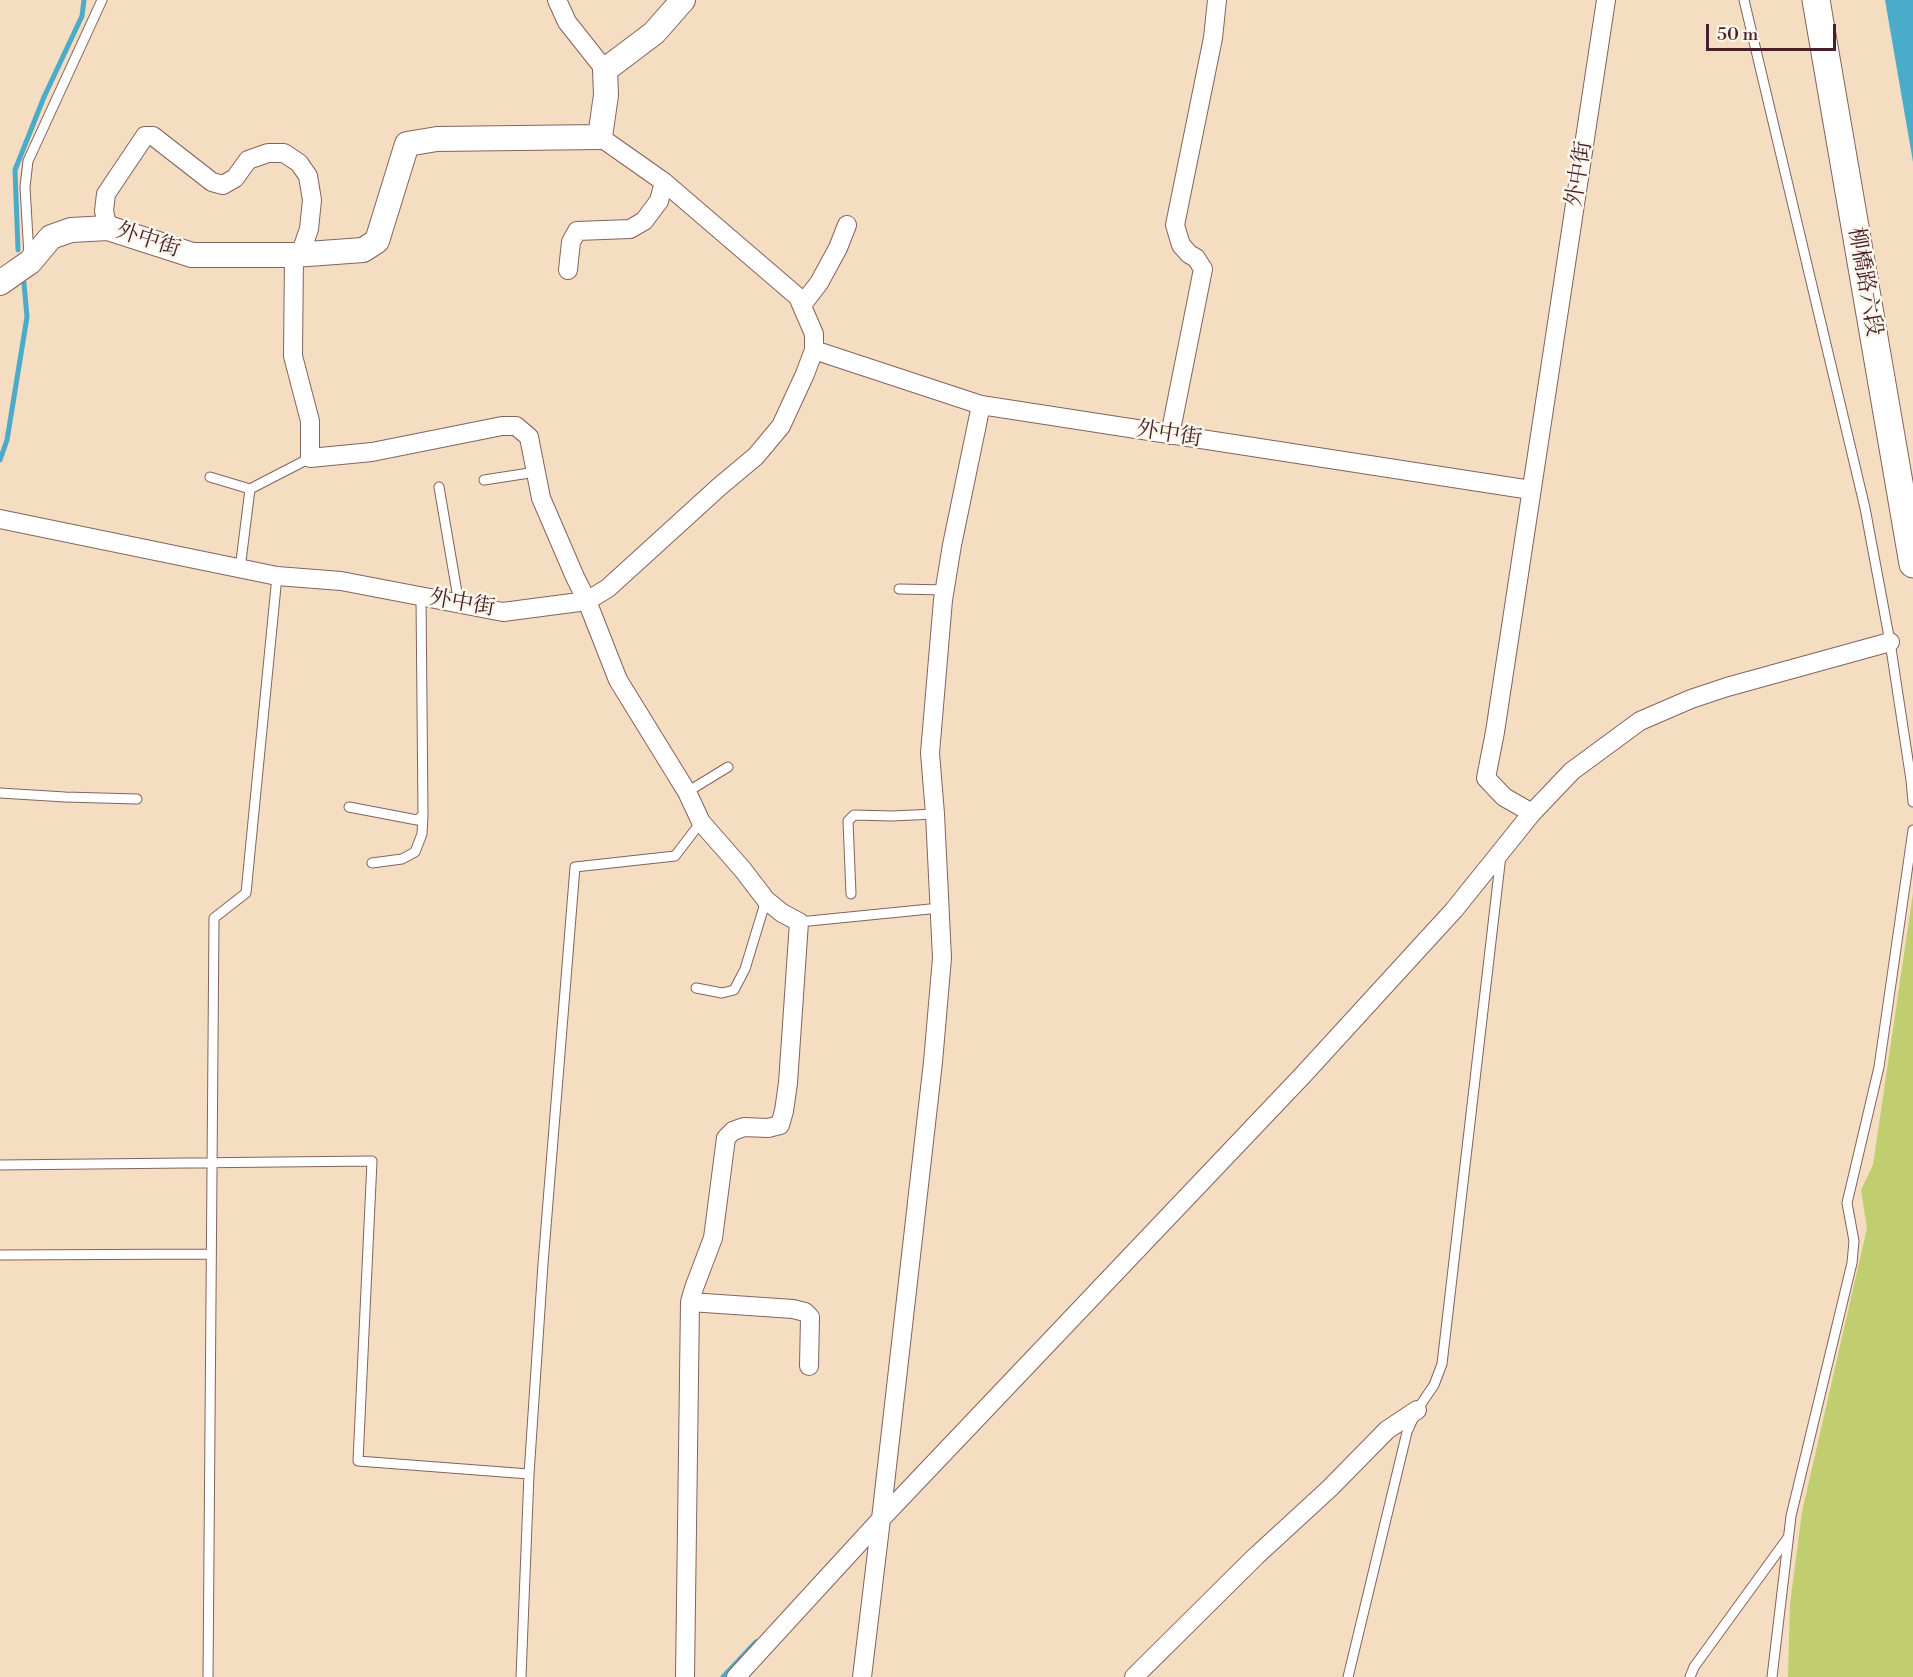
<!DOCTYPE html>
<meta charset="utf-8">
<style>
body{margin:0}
#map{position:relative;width:1913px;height:1677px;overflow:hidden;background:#f4ddc0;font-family:"Libre Bodoni",serif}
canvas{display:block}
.scale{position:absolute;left:1706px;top:24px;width:130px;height:27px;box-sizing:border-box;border:3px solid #4a1f2b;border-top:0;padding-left:8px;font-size:18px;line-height:21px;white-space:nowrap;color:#4a1f2b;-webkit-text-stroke:4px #fbf7ec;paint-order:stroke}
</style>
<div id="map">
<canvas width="1913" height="1677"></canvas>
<div class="scale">50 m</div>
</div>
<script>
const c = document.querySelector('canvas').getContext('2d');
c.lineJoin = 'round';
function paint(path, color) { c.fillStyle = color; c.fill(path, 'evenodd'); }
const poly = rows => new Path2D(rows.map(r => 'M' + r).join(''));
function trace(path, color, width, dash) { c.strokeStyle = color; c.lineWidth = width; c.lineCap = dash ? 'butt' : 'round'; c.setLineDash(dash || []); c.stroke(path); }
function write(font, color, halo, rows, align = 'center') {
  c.font = font + ' "Libre Bodoni","Noto Serif TC",serif'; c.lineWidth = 5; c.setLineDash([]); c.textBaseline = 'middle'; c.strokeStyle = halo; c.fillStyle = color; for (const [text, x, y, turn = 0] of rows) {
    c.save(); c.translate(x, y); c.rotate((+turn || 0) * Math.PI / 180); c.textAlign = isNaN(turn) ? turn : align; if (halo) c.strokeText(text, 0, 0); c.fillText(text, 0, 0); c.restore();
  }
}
const green = poly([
 [1913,893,1913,1677,1788,1677,1790,1604,1802,1512,1867,1228,1861,1190,1873,1165]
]);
const water = poly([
 [1885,0,1913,0,1913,162]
]);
const stream = poly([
 [18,250,15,170,44,97,82,16,84,0],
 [0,460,7,440,27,317,24,283],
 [723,1677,756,1642]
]);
const service = poly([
 [1744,0,1865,508,1890,642,1911,780,1913,802],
 [29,256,25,187,28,161,102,0],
 [210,477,250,489],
 [484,480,536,472],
 [439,487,459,604],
 [240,569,250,489,310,458],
 [899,589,945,590],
 [687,792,728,767],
 [0,793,65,797,137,799],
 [349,807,417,820,423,815,421,597],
 [372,863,402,859,415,852,422,834,423,815],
 [851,894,848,821,854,815,892,816,935,814],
 [799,922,940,908],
 [696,988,722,993,734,990,745,969,766,900],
 [0,1165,372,1161,358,1461,529,1474],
 [0,1255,211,1254],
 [208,1677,214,918,246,893,277,576],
 [521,1677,529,1474,543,1264,575,867,675,856,701,822],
 [1348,1677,1407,1432,1417,1410,1434,1385,1442,1364,1501,855],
 [1690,1677,1694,1667,1787,1539],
 [1772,1677,1791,1516,1852,1263,1854,1241,1847,1203,1879,1067,1913,830]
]);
const minor = poly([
 [557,0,567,22,605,70],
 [108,228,104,211,106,194,145,136,153,136,212,182,223,185,235,178,248,160,268,153,284,153,299,163,308,176,312,200,309,229,300,255],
 [294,255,293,356,310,421,310,458,372,452,502,426,516,426,529,437,541,498,575,577,587,601,618,680,687,792,701,822,743,870,766,900,782,913,799,922,788,1083,784,1111,780,1125,768,1128,744,1127,733,1131,726,1138,713,1238,694,1288,690,1302,685,1677],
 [568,270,571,242,577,231,630,229,644,221,659,201,664,182],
 [802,305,819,283,838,248,847,225],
 [814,350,981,405,1531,490],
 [1170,435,1203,269,1196,258,1189,254,1181,245,1175,225,1213,38,1217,0],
 [0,519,277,576,341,581,503,612,587,601,608,588,719,487,756,456,781,426,805,374,814,350,814,334,798,297,664,182,600,137],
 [1532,813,1504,797,1486,778,1495,732,1606,0],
 [690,1302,793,1309,805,1312,810,1317,809,1366],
 [736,1677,881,1519,1303,1075,1454,910,1532,813,1572,771,1640,721,1691,699,1727,687,1890,642],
 [862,1677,881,1519,933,1062,942,958,935,814,930,753,943,600,952,545,981,405],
 [1134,1677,1255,1557,1330,1488,1387,1430,1417,1410]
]);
const tertiary = poly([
 [0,283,30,262,51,237,71,230,108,228,192,255,294,255,363,250,377,241,407,144,437,139,600,137,606,95,605,70,654,33,683,0]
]);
const secondary = poly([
 [1816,0,1913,564]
]);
const streetNames = [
 ["外中街",1580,174,-81],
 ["外中街",148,241,18],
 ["柳橋路六段",1864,282,80],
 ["外中街",1169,435,9],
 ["外中街",462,604,10]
];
paint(green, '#c1ce6f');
paint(water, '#4aacc9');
trace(stream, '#4aacc9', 5);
trace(service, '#86625f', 11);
trace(minor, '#86625f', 20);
trace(tertiary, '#86625f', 26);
trace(secondary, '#86625f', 29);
trace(service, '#fff', 9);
trace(minor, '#fff', 18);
trace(tertiary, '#fff', 24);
trace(secondary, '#fff', 27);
write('22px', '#4a1f2b', '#fbf7ec', streetNames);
</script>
